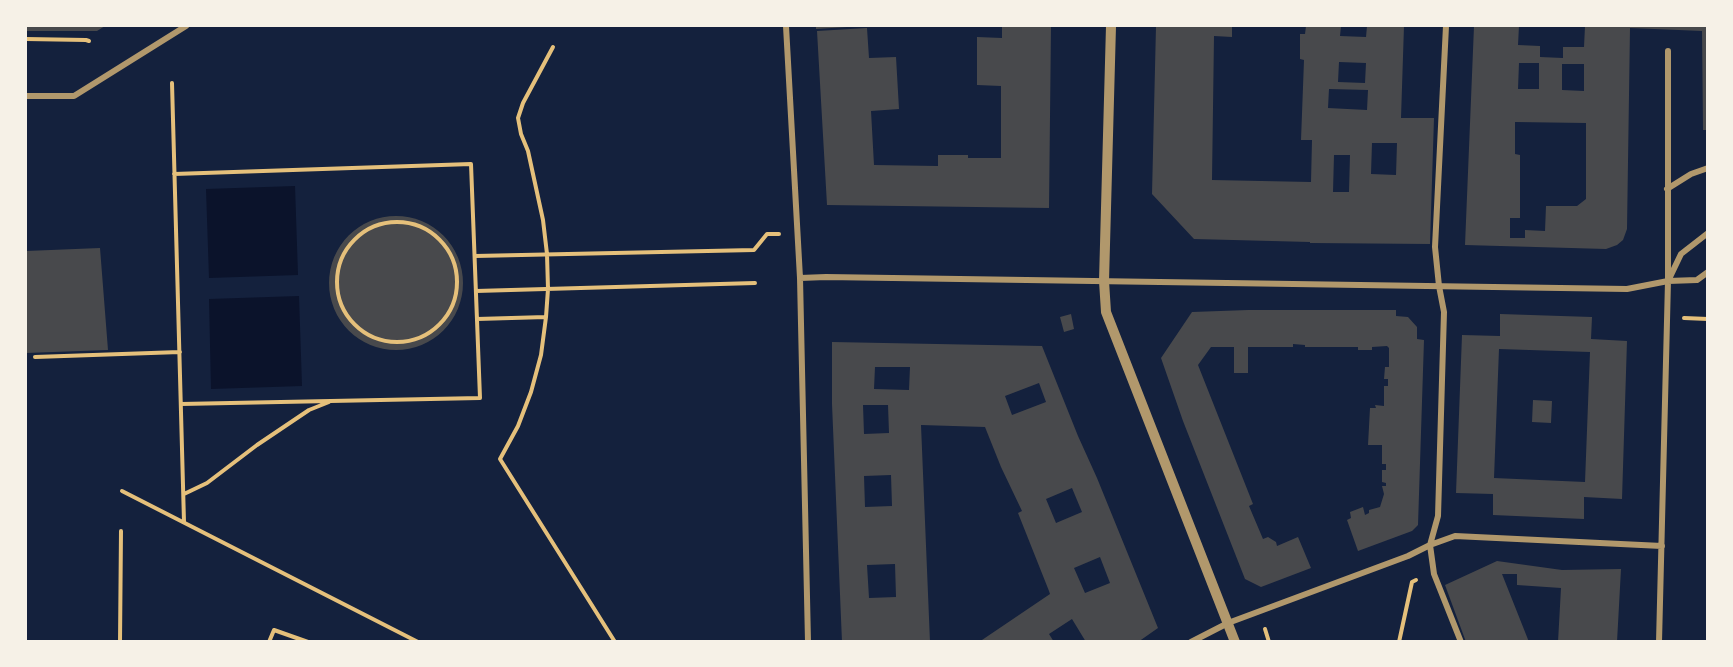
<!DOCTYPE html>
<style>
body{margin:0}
#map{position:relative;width:1733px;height:667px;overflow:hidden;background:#14213d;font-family:Commissioner,sans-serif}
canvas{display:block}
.frame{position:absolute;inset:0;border:27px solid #f6f1e7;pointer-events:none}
</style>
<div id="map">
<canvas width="1733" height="667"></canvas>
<div class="frame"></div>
</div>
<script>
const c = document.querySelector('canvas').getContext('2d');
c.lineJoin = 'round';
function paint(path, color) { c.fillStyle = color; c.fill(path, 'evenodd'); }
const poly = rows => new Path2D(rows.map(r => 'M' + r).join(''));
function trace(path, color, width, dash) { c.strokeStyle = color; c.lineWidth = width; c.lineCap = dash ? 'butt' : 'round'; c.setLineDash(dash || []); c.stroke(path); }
const water = poly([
 [295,186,298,275,209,278,206,189],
 [299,296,302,386,211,389,209,299]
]);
const building = poly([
 [26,26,105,26,97,31,26,31],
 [816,26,846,26,847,27,816,29],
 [1002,26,1051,26,1049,208,827,205,817,31,867,28,869,58,896,57,899,109,871,111,874,165,938,166,938,155,968,155,968,158,1001,158,1001,86,977,85,977,37,1002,38],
 [1156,26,1232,26,1232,37,1214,36,1212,180,1311,182,1312,140,1301,140,1304,60,1300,59,1300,34,1305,34,1306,26,1341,26,1340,36,1366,37,1367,26,1404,26,1401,118,1434,118,1430,244,1310,243,1310,242,1194,239,1152,194],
 [1339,62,1366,63,1365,83,1338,82],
 [1329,89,1368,90,1367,110,1328,108],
 [1372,143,1397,143,1396,175,1371,174],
 [1334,155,1350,155,1349,192,1333,192],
 [1474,26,1519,26,1518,45,1540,46,1540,57,1563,58,1563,47,1584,47,1585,26,1707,26,1707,130,1703,130,1702,31,1630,28,1627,229,1623,240,1617,245,1606,249,1465,245],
 [1519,63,1539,63,1539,89,1518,89],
 [1562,64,1584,64,1584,91,1562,90],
 [1515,122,1586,123,1586,199,1577,206,1546,206,1545,231,1525,230,1525,238,1510,238,1510,218,1520,218,1520,155,1515,154],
 '329 283a67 67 0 1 1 134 0a67 67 0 1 1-134 0Z',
 [100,248,108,350,26,353,26,251],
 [1248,310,1396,310,1396,316,1408,317,1417,327,1417,339,1424,340,1418,525,1412,531,1358,551,1347,520,1351,518,1350,512,1363,507,1365,515,1369,513,1369,510,1380,507,1384,494,1382,486,1386,486,1386,483,1382,482,1382,470,1386,470,1386,464,1382,464,1382,445,1368,445,1370,408,1376,408,1375,405,1384,406,1384,386,1388,386,1388,379,1384,379,1385,367,1389,367,1389,348,1387,346,1372,347,1372,350,1358,350,1358,347,1305,347,1305,345,1293,344,1293,347,1248,347,1248,373,1234,373,1234,347,1211,347,1198,365,1253,504,1249,506,1263,539,1268,537,1276,542,1277,546,1298,537,1311,568,1261,587,1245,579,1183,421,1161,358,1192,312],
 [1071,314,1074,329,1064,332,1060,317],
 [1500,314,1592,317,1591,339,1627,341,1622,499,1584,497,1584,519,1493,515,1493,494,1456,493,1462,335,1500,336],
 [1499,349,1590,352,1585,482,1494,478],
 [832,342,1042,346,1078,436,1097,478,1158,628,1138,642,1086,642,1072,619,1049,634,1054,642,979,642,1050,594,1049,591,1018,513,1022,511,1001,467,985,427,921,425,930,642,842,642,832,404],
 [875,367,910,367,909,390,874,389],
 [1039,383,1046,402,1012,415,1005,396],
 [863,405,888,405,889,433,864,434],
 [891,475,892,506,865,507,864,476],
 [1072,488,1082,512,1056,523,1046,499],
 [1100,557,1110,583,1085,593,1074,568],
 [895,564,896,597,869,598,867,565],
 [1533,400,1552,401,1551,423,1532,422],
 [1497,561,1562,570,1621,569,1617,642,1558,642,1561,588,1517,585,1517,574,1502,574,1529,642,1466,642,1445,585]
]);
const path = poly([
 [26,39,86,40,89,41],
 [553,47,523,103,518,118,521,134,528,151,543,220,547,254,548,289,546,317,541,355,531,392,518,426,500,459,615,642],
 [172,83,184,522],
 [174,174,471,164,480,398,181,404],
 '337 282a60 60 0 1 1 120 0a60 60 0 1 1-120 0Z',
 [475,256,754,250,767,234,779,234],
 [476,291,755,283],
 [1684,318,1708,319],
 [477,319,546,317],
 [35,357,180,352],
 [122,491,418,642],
 [184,494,207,483,257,445,309,410,329,402],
 [1265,629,1269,642],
 [120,642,121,531],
 [269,642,274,630,308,642],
 [1399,642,1412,582,1416,580]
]);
const minor = poly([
 [786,26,800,278,808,642],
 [1446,26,1435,247,1439,286,1444,312,1438,516,1430,545,1434,574,1461,642],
 [26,96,74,96,186,26],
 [1667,189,1691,174,1708,168],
 [1670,277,1681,254,1708,233],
 [800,278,826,277,1627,289,1668,281,1697,280,1708,272],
 [1191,642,1228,623,1408,556,1430,545,1455,536,1662,546],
 [1659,642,1668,281,1668,51]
]);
const tertiary = poly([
 [1111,26,1104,281,1106,312,1235,642]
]);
paint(water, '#0b132b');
paint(building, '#48494c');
trace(path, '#e5c07b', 4);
trace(minor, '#b1986c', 6);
trace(tertiary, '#b1986c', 10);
</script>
